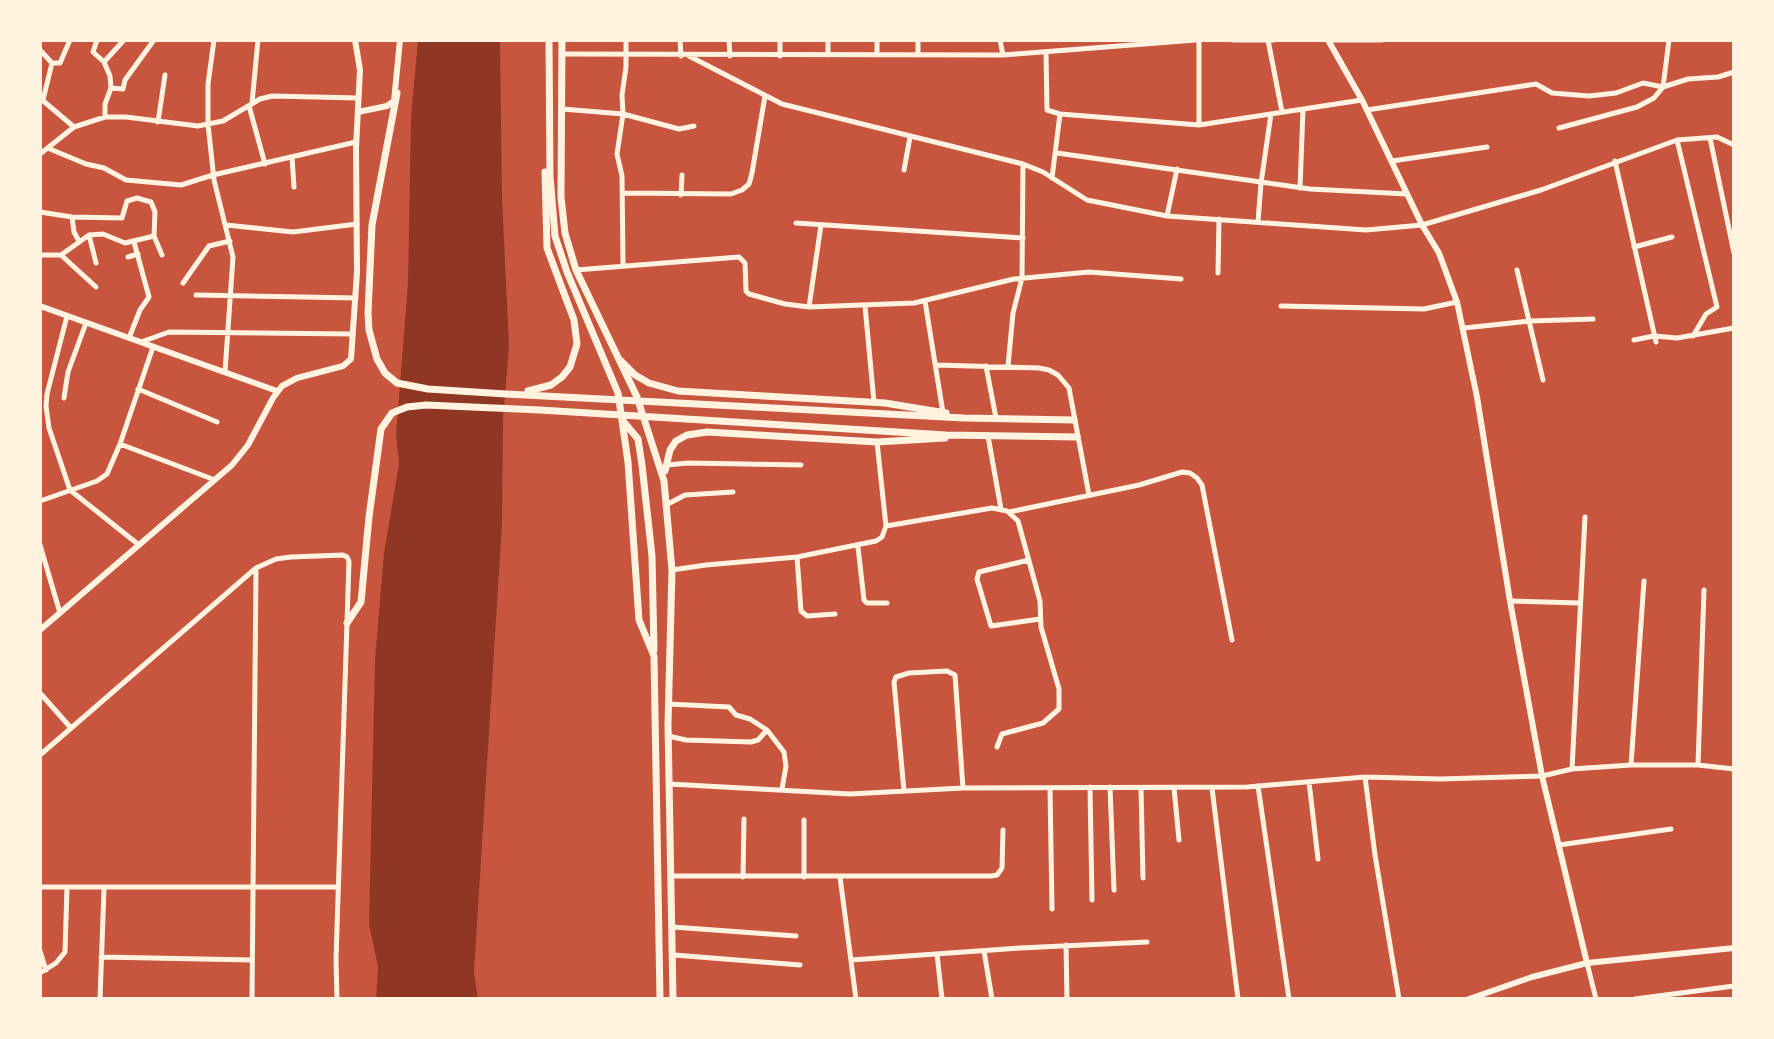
<!DOCTYPE html>
<style>
body{margin:0}
#map{position:relative;width:1774px;height:1039px;overflow:hidden;background:#c8553d;font-family:"Nunito Sans",sans-serif}
canvas{display:block}
.frame{position:absolute;inset:0;border:42px solid #fff3e0;pointer-events:none}
</style>
<div id="map">
<canvas width="1774" height="1039"></canvas>
<div class="frame"></div>
</div>
<script>
const c = document.querySelector('canvas').getContext('2d');
c.lineJoin = 'round';
function paint(path, color) { c.fillStyle = color; c.fill(path, 'evenodd'); }
const poly = rows => new Path2D(rows.map(r => 'M' + r).join(''));
function trace(path, color, width, dash) { c.strokeStyle = color; c.lineWidth = width; c.lineCap = dash ? 'butt' : 'round'; c.setLineDash(dash || []); c.stroke(path); }
const water = poly([
 [418,40,500,40,502,198,509,346,503,418,502,523,474,972,478,999,376,999,378,967,369,924,375,660,384,553,399,464,396,435,408,283,411,117]
]);
const minor = poly([
 [97,40,93,52,104,62],
 [214,40,208,84,208,124,214,180,233,257,225,372],
 [680,40,681,56],
 [729,40,730,56],
 [918,40,918,55],
 [1000,40,1003,55],
 [1199,40,1199,125],
 [1233,40,1274,40],
 [1268,40,1282,112],
 [1332,40,1382,40],
 [40,50,52,63,43,100],
 [1046,53,1047,110,1060,114,1199,125,1362,100],
 [562,54,1003,55,1196,40],
 [828,55,828,40],
 [877,55,877,40],
 [689,56,782,104,1023,164,1043,172,1087,200,1167,216,1366,230,1422,225,1541,190,1677,140,1717,137,1734,145],
 [780,56,780,40],
 [52,63,60,63,70,40],
 [111,88,110,76,104,62,124,40],
 [41,99,74,127],
 [252,103,258,40],
 [249,106,265,164],
 [562,109,623,114,679,129,694,126],
 [1367,110,1536,84,1552,93,1589,96,1616,93,1643,83,1663,87,1688,79,1718,77,1734,72],
 [105,117,105,104,111,88,123,89,125,80,154,40],
 [158,122,165,75],
 [1559,128,1637,107,1654,98,1663,87,1669,40],
 [1710,138,1734,253],
 [1677,140,1717,307,1706,314,1693,336],
 [50,149,86,164,104,168,126,180,181,185,213,175,356,142],
 [1057,153,1310,189,1407,194],
 [40,154,74,127,105,117,126,117,198,126,223,121,260,99,272,96,358,98],
 [292,157,294,187],
 [1392,161,1487,147],
 [1615,161,1656,342],
 [904,170,910,137],
 [1052,178,1060,114],
 [1300,188,1303,109],
 [623,193,731,194,742,190,749,184,752,173,765,96],
 [681,195,682,175],
 [40,212,72,217,122,218,127,201,137,198,151,202,155,212,154,236,125,243,103,234,89,235,61,255,40,255],
 [1167,216,1177,169],
 [72,217,74,232,79,241],
 [1258,222,1261,183,1271,114],
 [796,223,1023,238],
 [226,225,293,232,357,224],
 [89,235,96,263],
 [154,236,162,255],
 [1634,247,1672,237],
 [61,255,96,287],
 [128,257,138,254],
 [623,265,622,176,617,154,623,114,622,95,626,67,626,40],
 [576,270,739,257,745,263,746,291,749,294,785,304,809,307,914,303,1014,279,1089,272,1181,279],
 [1517,270,1543,380],
 [1218,273,1219,219],
 [183,283,209,246,230,241],
 [196,295,356,298],
 [925,301,943,413],
 [865,306,874,402],
 [1281,306,1424,309,1457,302],
 [809,307,821,225],
 [67,316,47,394,46,406,49,428,70,490,139,545],
 [1464,328,1530,321,1593,319],
 [129,338,140,310,149,297,134,242],
 [1634,340,1654,336,1677,338,1734,328],
 [141,342,169,332,353,334],
 [936,365,1039,368,1049,370,1058,375,1069,388,1089,495],
 [986,366,996,418],
 [1008,366,1013,313,1022,278,1023,164],
 [138,389,217,422],
 [64,398,68,372,86,323],
 [988,436,1001,509],
 [120,444,215,480],
 [667,465,688,463,801,465],
 [40,501,97,481,107,474,120,444,153,347],
 [666,505,685,495,733,492],
 [1009,512,1139,485,1182,472,1190,473,1197,478,1202,485,1232,640],
 [886,526,992,508,1007,511,1018,521,1040,601,1041,627,1059,689,1059,709,1043,723,1002,734,997,747],
 [40,545,60,613],
 [858,547,864,600,867,603,887,603],
 [797,557,801,611,807,616,835,614],
 [1029,560,979,572,977,579,991,626,1040,619],
 [672,570,706,565,797,557,876,541,882,537,886,526,877,442],
 [1510,601,1580,603],
 [40,693,71,728],
 [668,704,729,707,736,715,750,719,767,730,784,752,786,766,782,789],
 [668,736,686,740,751,742,758,740,767,730],
 [40,755,256,568,276,559,291,557,343,555,347,557,349,561,336,959,337,999],
 [1631,765,1644,581],
 [1698,765,1704,590],
 [1572,769,1585,517],
 [1365,777,1375,855,1399,999],
 [1309,782,1318,859],
 [669,784,850,794,963,788,1247,787,1365,777,1440,779,1542,776,1572,769,1631,765,1698,765,1734,769],
 [1258,786,1289,999],
 [1090,787,1092,900],
 [1110,787,1114,890],
 [1050,788,1052,909],
 [1141,788,1143,878],
 [1174,788,1179,840],
 [1212,788,1238,999],
 [904,791,894,682,896,677,909,673,947,671,955,675,963,788],
 [804,820,804,877],
 [1559,845,1671,829],
 [671,876,991,876,997,875,1002,868,1003,830],
 [743,877,744,819],
 [840,877,856,999],
 [40,887,337,887],
 [673,927,796,936],
 [1066,945,1067,999],
 [40,951,46,970],
 [984,951,992,999],
 [937,954,942,999],
 [674,955,800,965],
 [101,957,252,960],
 [851,960,1020,948,1147,942],
 [1587,963,1596,999],
 [40,973,56,963,65,952,67,887],
 [100,999,104,889],
 [252,999,256,569],
 [1635,999,1734,986]
]);
const tertiary = poly([
 [1328,40,1362,100,1422,225,1439,253,1457,302,1477,397,1510,601,1542,776,1587,963],
 [358,112,387,106,394,101,400,40],
 [40,306,277,391],
 [40,630,232,465,248,445,273,398,282,386,297,378,343,366,351,359,357,272,356,148,360,70,355,40],
 [1469,999,1532,977,1587,963,1734,948]
]);
const primary = poly([
 [549,40,550,176,555,236,567,272,618,393,628,462,639,620,654,656,660,999],
 [562,40,561,197,565,233,576,270,637,397,664,481,672,570,668,724,673,999],
 [397,93,372,225,368,313,369,330,377,359,385,373,397,383,428,389,506,394,964,418,1074,420],
 [621,361,635,375,649,383,678,391,885,403,946,413],
 [528,391,551,385,562,377,570,367,577,344,574,320,547,248,545,172],
 [623,421,638,439,642,465,652,556,654,650],
 [665,471,670,450,676,441,687,435,707,432,877,442,945,438],
 [347,623,361,602,369,517,381,429,392,413,407,407,426,405,540,410,946,435,1077,437]
]);
paint(water, '#8f3625');
trace(minor, '#fff3e0', 5);
trace(tertiary, '#fff3e0', 6);
trace(primary, '#fff3e0', 7);
</script>
